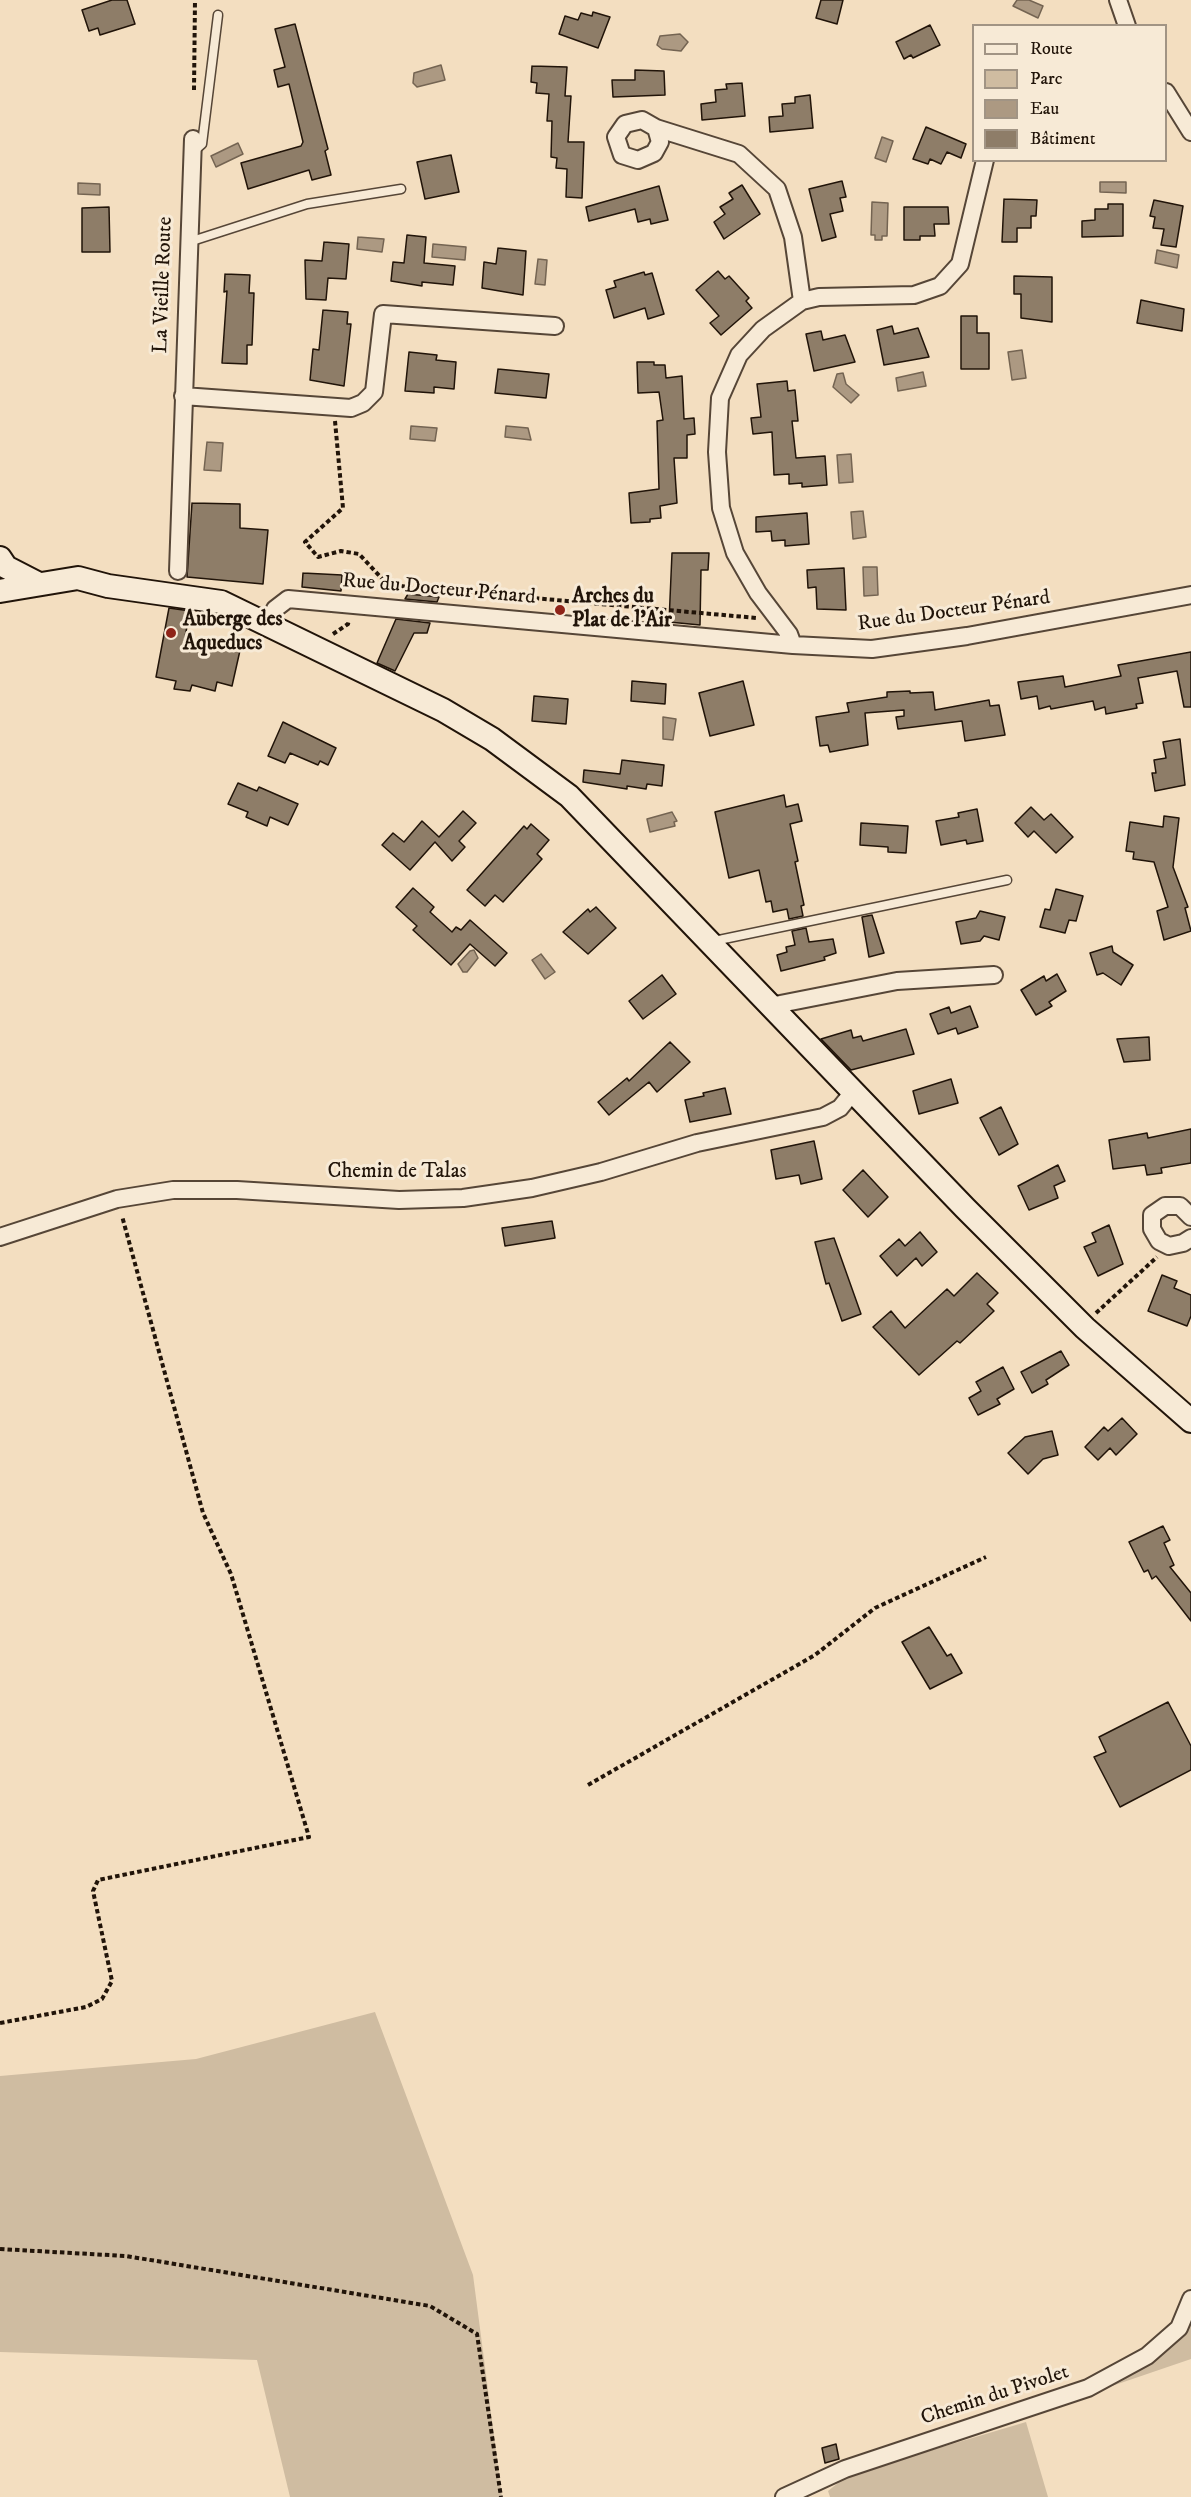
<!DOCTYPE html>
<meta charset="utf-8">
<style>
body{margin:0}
#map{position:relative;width:1191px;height:2497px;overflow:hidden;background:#f3dec0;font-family:"IM FELL DW Pica",serif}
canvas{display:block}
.legend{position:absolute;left:972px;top:24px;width:195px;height:138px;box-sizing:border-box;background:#f7ead6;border:2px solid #a19484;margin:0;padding:8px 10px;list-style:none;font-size:18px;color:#211409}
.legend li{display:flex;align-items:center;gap:12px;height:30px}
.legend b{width:30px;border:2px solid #a19484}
</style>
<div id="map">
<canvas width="1191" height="2497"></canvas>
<ul class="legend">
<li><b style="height:8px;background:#f7ead6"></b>Route</li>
<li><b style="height:16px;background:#cfbca1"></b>Parc</li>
<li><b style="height:16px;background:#ac9982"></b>Eau</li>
<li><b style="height:16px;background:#8e7d68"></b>Bâtiment</li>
</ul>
</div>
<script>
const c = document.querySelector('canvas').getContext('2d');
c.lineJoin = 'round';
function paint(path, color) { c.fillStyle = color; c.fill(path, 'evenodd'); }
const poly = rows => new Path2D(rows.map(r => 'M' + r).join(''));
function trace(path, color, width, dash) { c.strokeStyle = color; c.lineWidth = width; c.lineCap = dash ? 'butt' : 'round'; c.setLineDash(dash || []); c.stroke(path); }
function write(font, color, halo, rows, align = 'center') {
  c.font = font + ' "IM FELL DW Pica",serif'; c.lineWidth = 6; c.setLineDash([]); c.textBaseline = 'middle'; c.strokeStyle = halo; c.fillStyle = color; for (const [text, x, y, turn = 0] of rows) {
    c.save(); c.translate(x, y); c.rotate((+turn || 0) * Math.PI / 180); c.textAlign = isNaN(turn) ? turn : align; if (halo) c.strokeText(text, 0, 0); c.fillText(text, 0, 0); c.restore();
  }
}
const green = poly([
 [375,2012,473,2275,502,2497,290,2497,257,2360,0,2352,0,2076,196,2059],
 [1191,2300,1191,2359,1109,2387,1179,2328],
 [1026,2422,1048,2497,830,2497,828,2491,848,2475]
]);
const water = poly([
 [1017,0,1029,0,1043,6,1038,18,1013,6,1017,0],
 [680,34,688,42,681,51,662,49,657,45,660,36,680,34],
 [441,65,445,80,417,87,413,83,414,73,441,65],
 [882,137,893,141,886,162,875,158,882,137],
 [238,143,243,154,216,167,211,156,238,143],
 [1100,182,1126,182,1126,193,1100,192,1100,182],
 [78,183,100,184,100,195,78,194,78,183],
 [872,202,888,203,887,236,882,236,882,240,875,240,875,235,871,235,872,202],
 [358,237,384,239,382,252,357,249,358,237],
 [433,244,466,247,465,260,432,257,433,244],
 [1157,250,1179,255,1177,268,1155,263,1157,250],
 [538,259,547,260,545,285,535,284,538,259],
 [1022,350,1026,378,1012,380,1008,352,1022,350],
 [923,372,926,386,898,391,896,378,923,372],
 [843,373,846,384,859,395,851,403,833,387,837,374,843,373],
 [411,426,437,428,435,441,410,439,411,426],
 [506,426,528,428,531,440,505,437,506,426],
 [207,442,223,443,221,471,204,470,207,442],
 [851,454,853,482,839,483,837,455,851,454],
 [863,511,866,537,853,539,851,512,863,511],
 [863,567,877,567,878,595,864,596,863,567],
 [663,717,676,719,673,740,663,739,663,717],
 [672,812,677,821,674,822,675,826,650,832,647,819,672,812],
 [474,950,478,958,467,972,463,972,458,964,470,951,474,950],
 [541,954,555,972,545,979,532,960,541,954]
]);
const building = poly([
 [112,0,127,0,135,24,100,35,98,28,89,31,82,10,112,0],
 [821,0,843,0,837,24,816,18,821,0],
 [593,12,610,17,598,48,559,34,565,16,578,20,581,13,592,16,593,12],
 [295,24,328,149,325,151,331,175,312,180,309,170,248,189,241,163,301,146,303,142,289,84,278,87,274,70,285,67,275,29,295,24],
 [930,25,940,45,913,58,911,55,904,59,896,42,930,25],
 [532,66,567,67,565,96,571,96,568,142,584,142,582,198,566,197,567,169,556,168,557,158,551,157,552,121,547,121,549,94,536,93,537,83,531,82,532,66],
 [635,70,664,71,665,95,613,97,612,80,635,80,635,70],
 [742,83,745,116,702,120,701,104,716,102,715,90,727,89,726,84,742,83],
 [810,95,813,128,770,132,769,117,783,116,782,104,795,103,795,97,810,95],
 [926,127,966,144,961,158,947,152,941,164,930,159,928,164,913,159,926,127],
 [451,155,459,192,425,199,417,162,451,155],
 [842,181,846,197,840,198,843,211,830,214,836,237,822,241,809,189,842,181],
 [742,185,760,214,724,239,714,222,725,214,720,207,733,199,729,193,742,185],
 [659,186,668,220,651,224,650,219,638,222,635,209,589,221,586,207,659,186],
 [1004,199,1037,200,1036,216,1031,216,1031,228,1017,228,1017,242,1002,242,1004,199],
 [1154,200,1183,206,1176,247,1161,245,1164,229,1153,228,1155,217,1150,216,1154,200],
 [1108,204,1123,204,1123,236,1082,237,1082,221,1095,220,1095,209,1108,209,1108,204],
 [109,207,110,252,82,252,82,208,109,207],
 [904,207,948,207,949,224,934,224,935,236,920,236,920,240,904,240,904,207],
 [407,235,426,237,424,263,455,266,453,285,422,282,422,286,391,281,393,262,404,263,407,235],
 [324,242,349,244,346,279,328,278,326,300,306,299,305,260,322,261,324,242],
 [498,248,526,251,523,295,482,288,484,262,496,264,498,248],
 [718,271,725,279,729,276,749,298,746,301,752,308,721,335,710,323,719,316,696,290,718,271],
 [644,272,645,275,652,273,664,314,648,319,645,308,614,318,606,290,616,287,614,281,644,272],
 [225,274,250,275,249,293,254,293,252,345,247,345,247,364,222,363,227,291,224,292,225,274],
 [1014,276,1052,277,1052,322,1021,318,1021,294,1014,294,1014,276],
 [1141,300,1184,309,1182,331,1137,323,1141,300],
 [323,310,348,312,347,324,351,324,344,386,310,380,313,349,319,350,323,310],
 [961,316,977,316,977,333,989,333,989,369,961,369,961,316],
 [892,326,894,334,918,328,929,357,884,365,877,330,892,326],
 [821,331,823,340,845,335,855,362,814,371,806,334,821,331],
 [409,352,437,355,436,360,456,362,454,389,434,387,434,393,405,391,409,352],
 [637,362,654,362,654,365,665,365,666,378,682,376,684,419,694,418,695,434,687,435,687,458,674,458,677,503,660,506,661,518,650,519,650,522,631,523,629,493,659,489,657,421,663,420,659,392,638,393,637,362],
 [498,369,549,374,546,398,495,393,498,369],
 [787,381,788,391,795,390,798,421,792,421,796,458,825,456,827,485,802,487,802,483,789,484,789,474,774,475,772,432,753,434,751,418,761,417,757,384,787,381],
 [192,503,240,504,240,528,268,530,263,584,187,577,192,503],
 [807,513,809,544,785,546,785,540,772,541,771,531,756,532,756,517,807,513],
 [672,553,709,553,708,570,701,570,700,625,669,622,672,553],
 [844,568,846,610,817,609,816,587,808,588,807,570,844,568],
 [303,573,342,575,341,591,302,587,303,573],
 [408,594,439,597,437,602,405,599,408,594],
 [169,608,190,611,184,642,221,651,223,643,241,646,232,686,217,682,215,691,192,685,190,691,174,689,176,681,156,677,169,608],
 [396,619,430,623,427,633,414,633,395,671,377,663,396,619],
 [1191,652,1191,707,1184,707,1177,671,1138,678,1143,703,1136,704,1137,708,1106,714,1105,707,1095,710,1093,701,1051,709,1050,706,1039,709,1037,696,1021,699,1018,682,1063,676,1065,687,1121,676,1118,665,1191,652],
 [632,681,666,684,665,704,631,701,632,681],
 [743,681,754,725,710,736,699,693,743,681],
 [910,691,910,693,933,692,935,710,989,700,990,706,999,705,1005,735,965,741,962,721,898,729,896,717,904,716,904,710,865,713,868,745,830,752,828,745,820,746,816,717,849,712,847,703,887,697,887,692,910,691],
 [534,696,568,699,566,724,532,721,534,696],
 [283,722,336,748,328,765,320,761,318,765,290,753,285,763,268,756,283,722],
 [1180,739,1185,785,1155,791,1152,773,1156,773,1154,760,1166,758,1163,742,1180,739],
 [622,760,664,765,662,786,647,784,646,789,627,786,627,789,583,782,584,770,620,774,622,760],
 [238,783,257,791,259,787,298,804,288,825,270,817,267,826,246,817,248,812,228,804,238,783],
 [784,795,786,807,798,804,802,821,790,824,798,861,795,862,804,905,801,906,803,916,789,919,787,909,773,912,771,901,766,902,759,870,729,878,715,812,784,795],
 [1031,807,1044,820,1051,814,1073,837,1056,853,1034,831,1028,837,1015,823,1031,807],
 [977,809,983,841,967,844,966,840,941,845,936,821,959,817,958,813,977,809],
 [463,811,476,823,459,841,465,847,452,861,435,842,410,870,382,845,393,833,404,842,422,821,439,837,463,811],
 [1164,816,1179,818,1173,867,1188,907,1185,908,1191,931,1164,940,1157,911,1168,907,1154,862,1133,859,1134,852,1126,851,1130,822,1163,827,1164,816],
 [861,823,908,826,906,853,888,852,888,847,860,845,861,823],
 [531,824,549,840,537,854,542,859,503,902,495,895,485,906,467,890,524,826,527,829,531,824],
 [413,888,434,907,430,912,452,932,456,927,461,930,470,920,507,953,495,966,470,944,451,965,413,930,417,926,396,907,413,888],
 [1056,889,1083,896,1076,921,1069,920,1065,933,1040,927,1045,909,1050,910,1056,889],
 [596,907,616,928,588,954,563,932,588,909,590,912,596,907],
 [980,911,1005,917,999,940,984,936,980,941,961,944,956,922,976,918,980,911],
 [872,915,884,953,869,957,862,917,872,915],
 [806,928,809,942,833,939,836,953,824,957,825,960,781,971,777,955,787,952,786,947,795,945,792,931,806,928],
 [1112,946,1113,952,1133,965,1121,985,1103,973,1097,975,1090,953,1112,946],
 [1057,974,1066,991,1049,1002,1052,1006,1036,1015,1021,990,1044,976,1046,981,1057,974],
 [662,975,676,994,643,1019,629,1001,662,975],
 [970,1006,978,1027,958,1034,956,1028,938,1034,930,1014,949,1007,951,1013,970,1006],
 [906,1029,914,1054,851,1070,821,1039,851,1030,853,1038,861,1036,863,1041,906,1029],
 [1149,1037,1150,1060,1124,1062,1117,1039,1149,1037],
 [670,1042,690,1062,657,1092,649,1082,609,1115,598,1102,627,1078,629,1081,670,1042],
 [951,1079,958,1103,919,1114,913,1091,951,1079],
 [725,1088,731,1114,690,1122,685,1100,704,1096,703,1093,725,1088],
 [1001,1107,1018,1144,999,1155,980,1118,1001,1107],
 [1191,1129,1191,1163,1161,1168,1162,1173,1147,1175,1145,1165,1113,1169,1109,1140,1147,1133,1148,1138,1191,1129],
 [814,1141,822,1179,801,1184,799,1175,776,1179,771,1150,814,1141],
 [1058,1165,1065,1181,1054,1186,1058,1198,1029,1210,1018,1186,1058,1165],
 [863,1170,888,1197,868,1217,843,1190,863,1170],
 [552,1221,555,1238,505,1246,502,1228,552,1221],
 [1109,1225,1123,1264,1098,1276,1084,1247,1096,1242,1092,1233,1109,1225],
 [920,1232,937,1252,922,1266,916,1258,897,1276,880,1256,899,1239,905,1246,920,1232],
 [834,1238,861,1314,842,1321,829,1283,826,1284,815,1242,834,1238],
 [977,1273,998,1293,987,1304,994,1311,960,1343,957,1341,919,1375,873,1327,891,1311,905,1328,947,1289,954,1296,977,1273],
 [1162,1275,1177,1281,1174,1288,1191,1295,1191,1316,1187,1326,1148,1311,1162,1275],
 [1061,1351,1069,1365,1046,1380,1048,1384,1032,1393,1021,1372,1061,1351],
 [1003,1367,1014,1389,997,1399,1000,1404,978,1415,969,1398,981,1391,976,1382,1003,1367],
 [1122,1418,1137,1434,1116,1455,1110,1448,1098,1460,1085,1447,1104,1427,1108,1431,1122,1418],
 [1052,1431,1058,1455,1043,1459,1028,1474,1008,1453,1025,1437,1052,1431],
 [1163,1526,1170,1540,1164,1543,1174,1565,1170,1567,1191,1593,1191,1621,1156,1576,1152,1579,1148,1570,1144,1572,1129,1542,1163,1526],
 [929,1627,947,1656,951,1654,962,1673,930,1689,902,1642,929,1627],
 [1168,1702,1191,1746,1191,1770,1120,1807,1094,1757,1106,1752,1099,1737,1168,1702],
 [836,2444,839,2459,825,2463,822,2448,836,2444]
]);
const path = poly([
 [194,90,195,0],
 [335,421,343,508,305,542,318,557,341,551,359,554,388,585,757,618],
 [333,634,348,624,349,620],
 [1096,1313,1157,1257],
 [588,1785,815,1655,875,1608,986,1557],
 [0,2023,86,2007,102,1999,112,1981,93,1891,98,1880,309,1837,231,1574,203,1513,122,1216],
 [0,2249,126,2256,430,2306,477,2334,501,2497]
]);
const lane = poly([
 [194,151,202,144,218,15],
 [189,242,307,204,401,189],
 [714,941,1007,880]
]);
const street = poly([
 [1118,0,1127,26],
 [1166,92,1191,132],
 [656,128,660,142,654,153,638,160,622,155,616,137,625,124,642,120,656,128,739,154,777,189,793,237,802,301],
 [183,396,351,408,363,403,374,392,383,314,555,326],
 [178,571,193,139],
 [267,625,275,609,288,599,793,645,872,649,967,636,1191,595],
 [793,645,789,634,758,593,735,553,721,508,717,452,720,398,739,355,763,329,802,301,819,297,914,295,940,286,960,264,985,160],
 [770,1006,897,981,994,975],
 [1191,1217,1180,1206,1165,1206,1152,1215,1152,1229,1159,1241,1169,1246,1183,1243,1191,1238],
 [0,1237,117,1199,173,1190,237,1190,399,1200,463,1198,532,1188,601,1172,697,1143,823,1117,840,1108,853,1092],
 [784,2497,845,2469,1088,2388,1147,2356,1179,2328,1191,2299]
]);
const secondary = poly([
 [0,558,6,567,39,584],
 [0,591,78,578,108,586,221,602,443,710,492,739,569,796,965,1208,1085,1328,1191,1421]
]);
const markers = [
 [560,610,6,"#8f2418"],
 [171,633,6,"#8f2418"]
];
const streetNames = [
 ["La Vieille Route",164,285,-88],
 ["Rue du Docteur Pénard",439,590,5],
 ["Rue du Docteur Pénard",954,612,-8],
 ["Chemin de Talas",397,1173],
 ["Chemin du Pivolet",995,2396,-18]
];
const poiNames = [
 ["Arches du",572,598],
 ["Plat de l'Air",572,622],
 ["Auberge des",183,621],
 ["Aqueducs",183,645]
];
paint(green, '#cfbca1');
paint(water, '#ac9982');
trace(water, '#746452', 1.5);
paint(building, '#8e7d68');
trace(building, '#211409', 1.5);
trace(lane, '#564637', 11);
trace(street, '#564637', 20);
trace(secondary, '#211409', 26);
trace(path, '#211409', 4, [4.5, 3]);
trace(lane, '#f7ead6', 8);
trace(street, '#f7ead6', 16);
trace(secondary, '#f7ead6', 22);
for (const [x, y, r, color] of markers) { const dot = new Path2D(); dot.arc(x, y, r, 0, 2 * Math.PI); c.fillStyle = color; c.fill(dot); trace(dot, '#f7ead6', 2); }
write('21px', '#211409', '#f7ead6', streetNames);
write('bold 21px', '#211409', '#f7ead6', poiNames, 'left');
</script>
